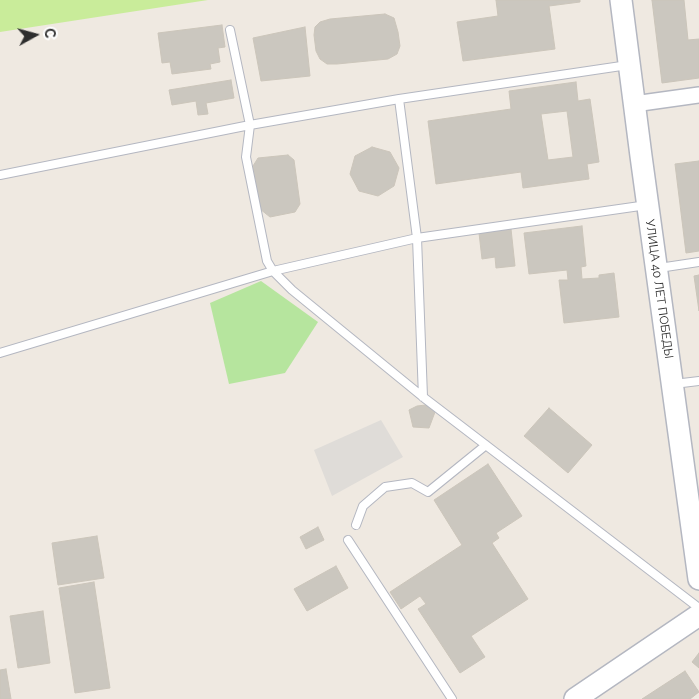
<!DOCTYPE html>
<meta charset="utf-8">
<style>
body{margin:0}
#map{position:relative;width:699px;height:699px;overflow:hidden;background:#efe9e1;font-family:Raleway,sans-serif}
canvas{display:block}
.north{position:absolute;left:10px;top:10px;width:50px;height:50px;-webkit-text-stroke:4px #fff;paint-order:stroke;rotate:83deg;font-size:14px;font-weight:700;line-height:20px;text-align:center;color:#2e2e2e}
.north::after{content:'';display:block;margin:auto;width:18px;height:22px;background:#2e2e2e;clip-path:polygon(50% 0,100% 100%,50% 72%,0 100%)}
</style>
<div id="map">
<canvas width="699" height="699"></canvas>
<div class="north">С</div>
</div>
<script>
const c = document.querySelector('canvas').getContext('2d');
c.lineJoin = 'round';
function paint(path, color) { c.fillStyle = color; c.fill(path, 'evenodd'); }
const poly = rows => new Path2D(rows.map(r => 'M' + r).join(''));
function trace(path, color, width, dash) { c.strokeStyle = color; c.lineWidth = width; c.lineCap = dash ? 'butt' : 'round'; c.setLineDash(dash || []); c.stroke(path); }
function write(font, color, halo, rows, align = 'center') {
  c.font = font + ' Raleway,sans-serif'; c.lineWidth = 4; c.setLineDash([]); c.textBaseline = 'middle'; c.strokeStyle = halo; c.fillStyle = color; for (const [text, x, y, turn = 0] of rows) {
    c.save(); c.translate(x, y); c.rotate((+turn || 0) * Math.PI / 180); c.textAlign = isNaN(turn) ? turn : align; if (halo) c.strokeText(text, 0, 0); c.fillText(text, 0, 0); c.restore();
  }
}
const green = poly([
 [261,281,318,322,285,373,229,384,210,303]
]);
const pitch = poly([
 [0,0,208,0,0,32]
]);
const plaza = poly([
 [381,420,403,457,332,496,314,450]
]);
const building = poly([
 [496,0,580,0,580,2,549,6,555,49,463,61,457,22,498,16,496,0],
 [652,0,684,0,688,40,699,39,699,78,662,83,652,0],
 [385,14,394,18,398,32,400,46,397,54,388,59,337,64,327,64,320,59,316,51,314,35,315,27,320,22,330,19,385,14],
 [222,25,225,47,218,48,220,62,210,64,211,69,172,74,170,62,162,63,158,33,222,25],
 [305,27,310,76,261,81,253,38,305,27],
 [231,80,234,98,206,103,208,114,198,115,196,101,172,105,169,90,231,80],
 [576,82,578,101,590,99,599,162,587,164,589,179,523,188,521,172,436,184,428,121,511,109,509,91,576,82],
 [567,111,573,157,548,160,541,114,567,111],
 [372,147,390,152,399,168,394,186,378,196,359,191,350,174,355,156,372,147],
 [288,155,294,160,300,204,295,212,270,217,260,209,253,166,258,158,288,155],
 [699,161,699,251,686,253,675,164,699,161],
 [582,226,586,266,581,267,582,279,599,278,599,275,614,273,619,317,564,323,559,280,568,280,567,270,529,274,524,233,582,226],
 [511,229,515,266,496,268,495,257,482,259,479,233,511,229],
 [699,275,699,311,694,276,699,275],
 [426,405,435,412,429,428,413,427,409,410,417,406,426,405],
 [549,408,592,445,568,473,524,436,549,408],
 [488,464,522,516,496,533,499,538,492,543,528,599,471,636,485,657,460,673,418,609,426,604,420,596,401,609,390,592,462,545,434,500,488,464],
 [318,527,324,540,306,549,300,537,318,527],
 [97,536,104,578,58,585,52,543,97,536],
 [336,566,348,588,307,611,294,589,336,566],
 [94,582,110,688,75,693,59,588,94,582],
 [43,611,50,663,18,668,10,616,43,611],
 [699,653,699,668,692,662,699,653],
 [6,669,11,699,0,699,0,670,6,669],
 [685,671,699,692,690,699,642,699,685,671]
]);
const lane = poly([
 [230,30,250,125,246,157,267,261,273,271,292,290,423,397,699,608],
 [628,65,399,99,417,238,647,205],
 [0,175,250,125,399,99],
 [659,268,699,262],
 [0,353,273,271,417,238,423,397],
 [674,384,699,381],
 [356,525,363,506,385,487,412,483,428,492,486,445],
 [348,540,452,699]
]);
const street = poly([
 [634,104,699,95]
]);
const secondary = poly([
 [621,0,641,156,699,579],
 [575,699,699,615]
]);
const streetNames = [
 ["УЛИЦА 40 ЛЕТ ПОБЕДЫ",659,289,82]
];
paint(green, '#b6e59e');
paint(pitch, '#c9ec9a');
paint(plaza, '#dfdcd8');
paint(building, '#cbc7bf');
trace(building, '#cbc5ba', 1);
trace(lane, '#b4b7c1', 10);
trace(street, '#b4b7c1', 18);
trace(secondary, '#b4b7c1', 24);
trace(lane, '#fff', 8);
trace(street, '#fff', 15);
trace(secondary, '#fff', 21);
write('12px', '#2e2e2e', '#fff', streetNames);
</script>
